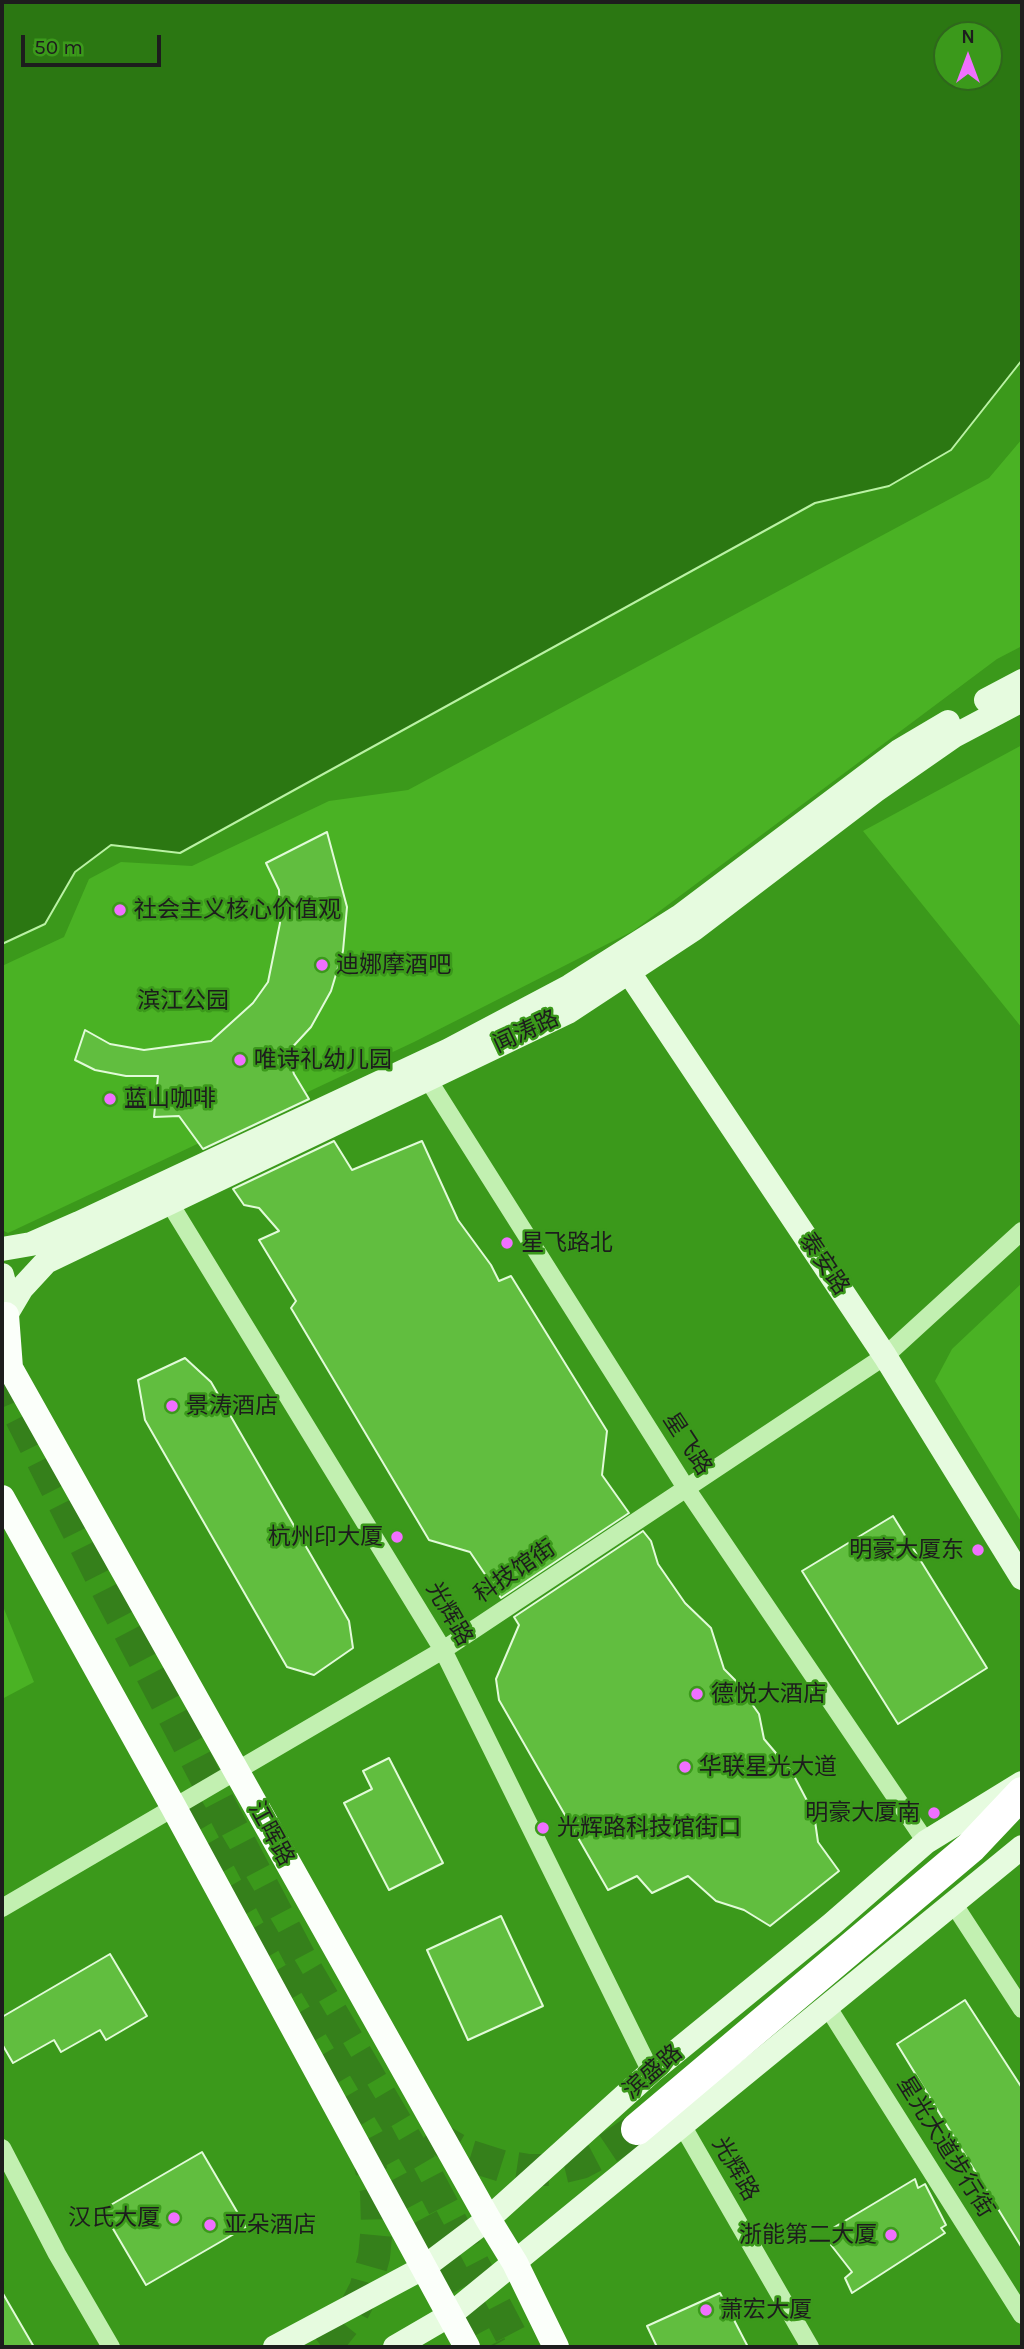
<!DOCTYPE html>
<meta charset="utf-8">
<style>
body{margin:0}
#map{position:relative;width:1024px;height:2349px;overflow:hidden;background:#3b991b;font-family:Karla,sans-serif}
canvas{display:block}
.frame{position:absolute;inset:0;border:4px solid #1d1d1d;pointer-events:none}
.north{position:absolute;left:933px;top:21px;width:70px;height:70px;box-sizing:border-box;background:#3b991b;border:2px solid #2f671c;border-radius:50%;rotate:0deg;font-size:19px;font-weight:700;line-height:28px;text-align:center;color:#1d1d1d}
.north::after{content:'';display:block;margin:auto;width:24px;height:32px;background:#f070ff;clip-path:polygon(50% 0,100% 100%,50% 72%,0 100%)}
.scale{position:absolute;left:21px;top:35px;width:140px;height:32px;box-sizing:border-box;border:4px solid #1d1d1d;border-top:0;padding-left:9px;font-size:21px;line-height:24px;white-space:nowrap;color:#1d1d1d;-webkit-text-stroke:5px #3b991b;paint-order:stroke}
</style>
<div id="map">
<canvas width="1024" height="2349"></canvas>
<div class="frame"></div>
<div class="north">N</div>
<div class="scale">50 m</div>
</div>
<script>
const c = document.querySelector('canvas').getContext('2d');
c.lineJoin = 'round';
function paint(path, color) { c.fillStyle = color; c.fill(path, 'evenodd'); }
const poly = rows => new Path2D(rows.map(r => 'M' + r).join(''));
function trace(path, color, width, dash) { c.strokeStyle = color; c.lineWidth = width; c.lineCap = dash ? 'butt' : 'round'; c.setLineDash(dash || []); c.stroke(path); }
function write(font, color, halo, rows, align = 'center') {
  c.font = font + ' Karla,"Noto Sans SC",sans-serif'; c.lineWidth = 5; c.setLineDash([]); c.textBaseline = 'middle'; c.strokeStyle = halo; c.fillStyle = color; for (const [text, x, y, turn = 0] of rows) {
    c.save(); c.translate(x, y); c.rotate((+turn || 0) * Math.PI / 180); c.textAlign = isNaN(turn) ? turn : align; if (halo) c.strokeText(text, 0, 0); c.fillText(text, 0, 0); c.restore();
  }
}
const green = poly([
 [1022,439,1022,646,997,659,633,931,414,1042,8,1233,2,1230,2,966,64,937,89,879,121,862,192,866,329,801,408,790,989,478],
 [1022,745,1022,1028,863,831],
 [1022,1283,1022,1523,935,1381,952,1349],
 [2,1604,34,1682,2,1699]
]);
const water = poly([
 [2,2,1022,2,1022,360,951,450,889,486,815,503,180,853,111,845,75,872,45,924,2,944,2,2],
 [947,35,989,35,989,77,947,77,947,35]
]);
const building = poly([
 [327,832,347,907,343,951,331,991,311,1027,287,1053,294,1074,309,1099,203,1149,179,1116,154,1117,158,1076,126,1076,95,1070,75,1060,85,1030,110,1044,144,1050,211,1041,253,1003,268,982,280,923,279,890,266,863,327,832],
 [334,1141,352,1170,422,1141,458,1220,491,1265,499,1281,511,1276,607,1431,602,1475,629,1513,501,1598,470,1552,429,1540,291,1308,296,1301,259,1240,279,1231,259,1208,244,1205,233,1189,334,1141],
 [185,1358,211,1382,349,1621,353,1648,314,1675,287,1667,145,1420,138,1380,185,1358],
 [893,1516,987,1668,898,1724,802,1571,893,1516],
 [643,1531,651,1541,658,1564,685,1603,711,1628,724,1669,735,1680,759,1714,764,1739,792,1772,814,1814,818,1842,839,1871,770,1926,744,1910,716,1901,688,1876,652,1893,637,1876,608,1890,499,1700,496,1679,519,1625,514,1617,643,1531],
 [389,1758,443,1863,389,1890,344,1803,372,1789,363,1771,389,1758],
 [501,1916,543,2006,468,2040,427,1950,501,1916],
 [110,1954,147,2016,106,2040,100,2030,61,2052,54,2040,13,2063,2,2044,2,2017,110,1954],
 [965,2000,1022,2088,1022,2248,897,2044,965,2000],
 [202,2152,246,2227,146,2285,102,2210,202,2152],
 [915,2179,918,2188,925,2184,946,2225,941,2228,945,2233,852,2293,845,2278,852,2272,831,2245,843,2236,833,2228,915,2179],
 [2,2292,34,2347,2,2347,2,2292],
 [720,2293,748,2347,657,2347,647,2326,720,2293]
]);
const highwayTunnel = poly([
 [2,1373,20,1416,109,1593,306,1969,424,2170,517,2347],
 [184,1802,376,2131,491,2347],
 [430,2131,439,2139,467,2155,502,2166,529,2170,552,2170,581,2163,604,2151,637,2129],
 [322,2347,331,2340,352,2314,365,2289,374,2257,377,2225,376,2191,370,2165]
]);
const street = poly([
 [422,1070,686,1488,926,1842],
 [169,1202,443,1650,651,2072],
 [953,1903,1022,2009],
 [2,1908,443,1650,885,1356,1022,1231],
 [827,2006,1022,2315],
 [682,2125,810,2347],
 [2,2148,57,2254,111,2347]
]);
const secondary = poly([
 [986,700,1022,681],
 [620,959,885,1356,1022,1578],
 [2,1249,31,1244,79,1223,449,1050,570,986,679,917,899,751,948,722],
 [2,1275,6,1290,5,1316],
 [6,1315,22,1288,46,1262,568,1012,694,929,875,791,954,736,1022,700],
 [275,2347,423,2268,488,2219,651,2072,832,1924,926,1842,1022,1783],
 [395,2347,450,2315,1022,1847]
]);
const primary = poly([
 [6,1315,10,1368,488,2219,515,2263,556,2347],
 [2,1498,173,1806,467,2347]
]);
const highway = poly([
 [637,2129,971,1847,1022,1793]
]);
const markers = [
 [120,910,7,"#f070ff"],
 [322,965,7,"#f070ff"],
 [240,1060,7,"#f070ff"],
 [110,1099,7,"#f070ff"],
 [507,1243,7,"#f070ff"],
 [172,1406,7,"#f070ff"],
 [397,1537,7,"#f070ff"],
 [978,1550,7,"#f070ff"],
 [697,1694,7,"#f070ff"],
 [685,1767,7,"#f070ff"],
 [934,1813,7,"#f070ff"],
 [543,1828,7,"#f070ff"],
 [174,2218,7,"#f070ff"],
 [210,2225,7,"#f070ff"],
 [891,2235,7,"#f070ff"],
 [706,2310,7,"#f070ff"]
];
const poiNames = [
 ["社会主义核心价值观",134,910],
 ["迪娜摩酒吧",336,965],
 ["唯诗礼幼儿园",254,1060],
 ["蓝山咖啡",124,1099],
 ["星飞路北",521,1243],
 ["景涛酒店",186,1406],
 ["杭州印大厦",383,1537,"right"],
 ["明豪大厦东",964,1550,"right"],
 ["德悦大酒店",711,1694],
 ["华联星光大道",699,1767],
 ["明豪大厦南",920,1813,"right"],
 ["光辉路科技馆街口",557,1828],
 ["汉氏大厦",160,2218,"right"],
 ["亚朵酒店",224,2225],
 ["浙能第二大厦",877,2235,"right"],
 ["萧宏大厦",720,2310]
];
const parkNames = [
 ["滨江公园",183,1001]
];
const streetNames = [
 ["闻涛路",526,1032,-25],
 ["泰安路",824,1264,56],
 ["星飞路",687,1444,57],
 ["科技馆街",515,1572,-34],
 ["光辉路",449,1614,60],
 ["江晖路",271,1834,61],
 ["滨盛路",653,2072,-41],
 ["星光大道步行街",945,2147,58],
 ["光辉路",735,2169,60]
];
paint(green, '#4ab224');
paint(water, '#2b7712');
trace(water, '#baf2a4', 2);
paint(building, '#61be3f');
trace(building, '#e1fbd8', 2);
trace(highwayTunnel, '#35801b', 32, [32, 16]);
trace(street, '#c2f0b1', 18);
trace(secondary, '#e6fbdf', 24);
trace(primary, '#fbfffa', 26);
trace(highway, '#fff', 32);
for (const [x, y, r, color] of markers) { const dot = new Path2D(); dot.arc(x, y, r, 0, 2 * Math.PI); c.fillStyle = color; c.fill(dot); trace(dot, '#3b991b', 2.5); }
write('23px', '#1d1d1d', '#3b991b', poiNames, 'left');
write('23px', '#1b1d1b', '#3b991b', parkNames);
write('23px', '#1d1d1d', '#3b991b', streetNames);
</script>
